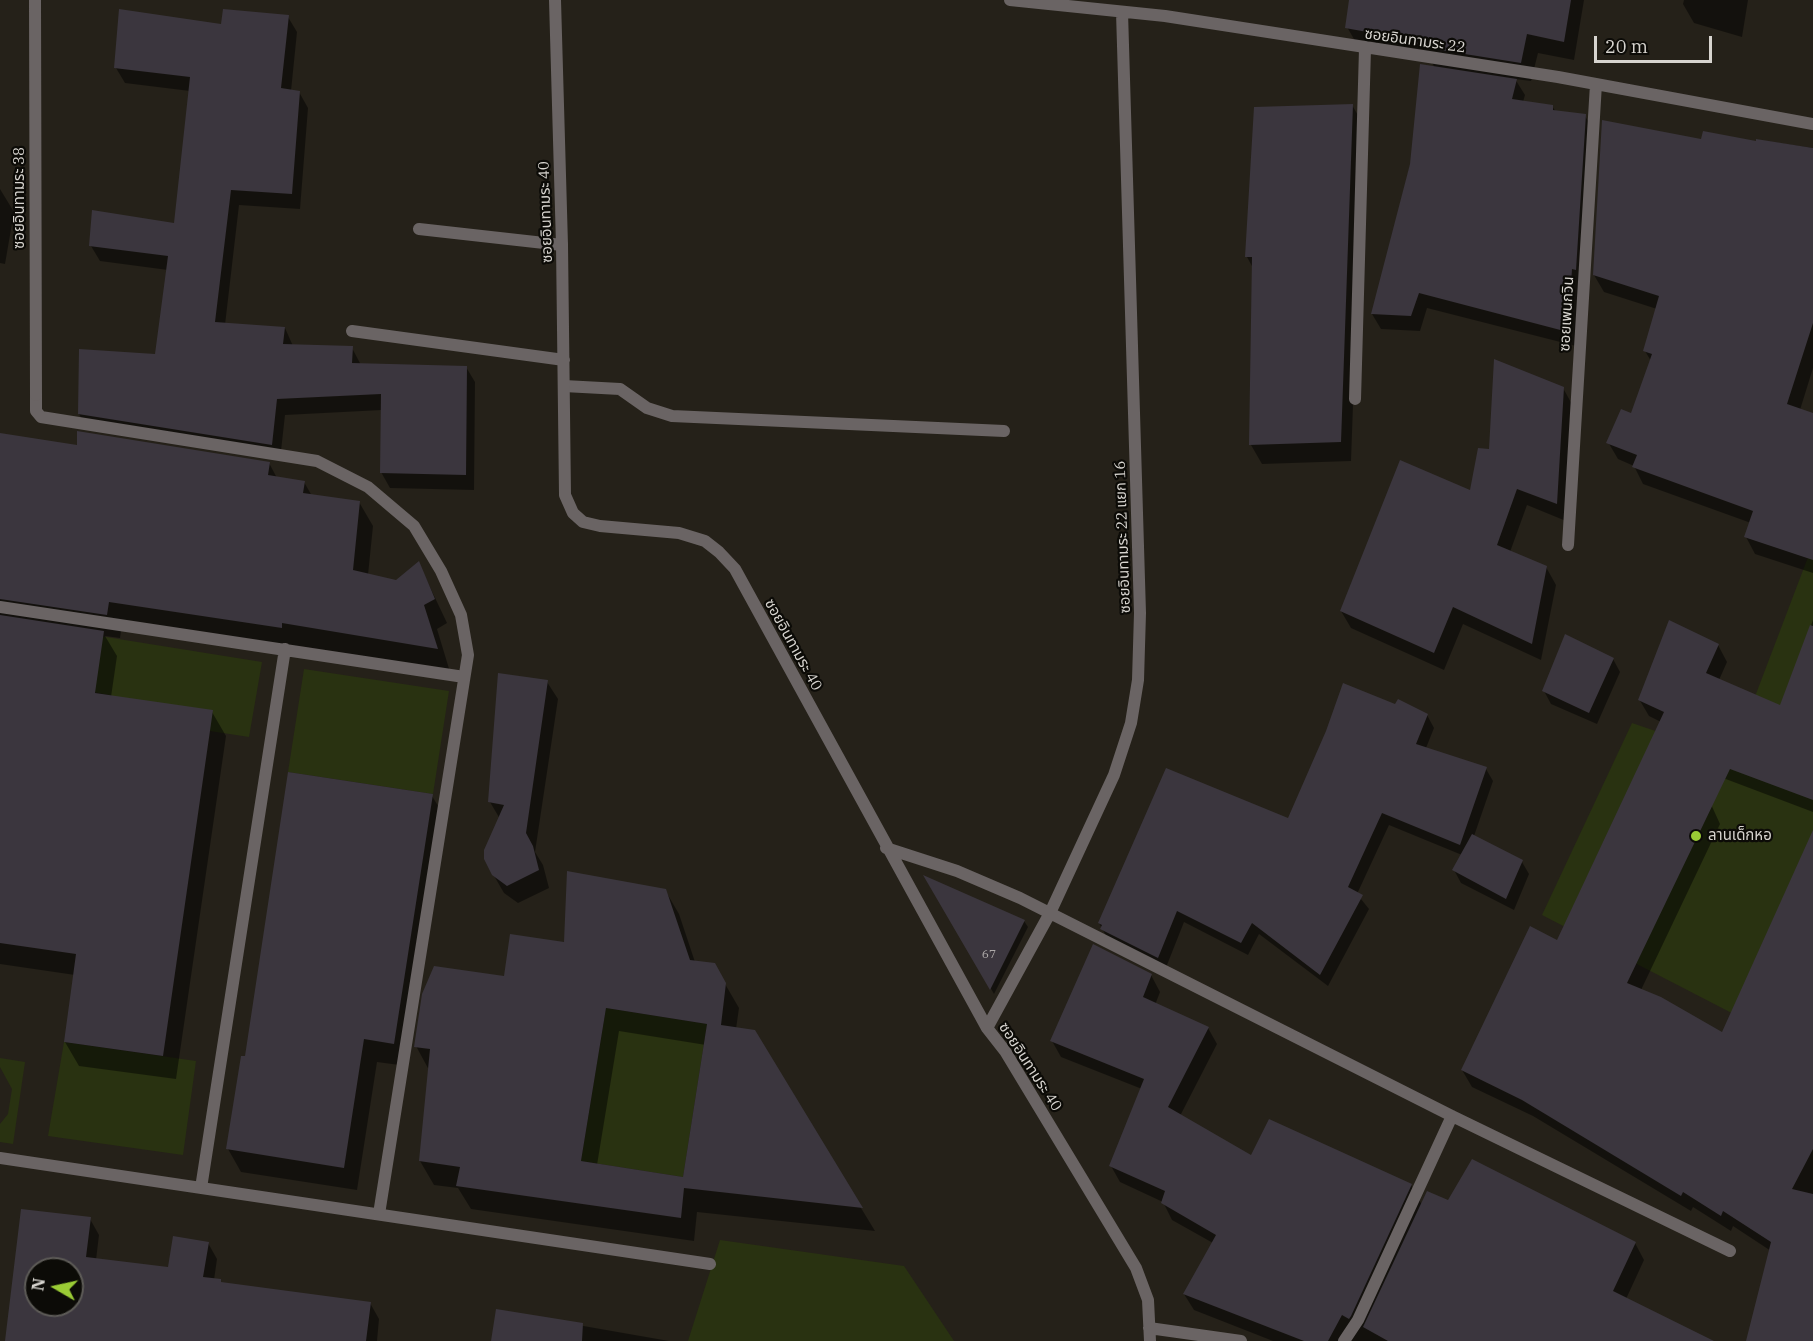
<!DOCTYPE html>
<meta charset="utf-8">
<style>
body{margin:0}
#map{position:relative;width:1813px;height:1341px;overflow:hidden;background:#252119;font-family:"IBM Plex Serif",serif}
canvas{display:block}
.north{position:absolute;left:24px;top:1257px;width:60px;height:60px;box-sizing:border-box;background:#0c0b07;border:2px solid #5d5b57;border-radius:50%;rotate:279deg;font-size:16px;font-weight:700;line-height:24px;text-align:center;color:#d7d4cf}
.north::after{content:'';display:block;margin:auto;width:21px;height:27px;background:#9acb35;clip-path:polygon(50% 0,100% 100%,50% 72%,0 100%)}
.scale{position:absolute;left:1594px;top:36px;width:118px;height:27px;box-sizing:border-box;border:3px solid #d7d4cf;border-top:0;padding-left:8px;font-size:18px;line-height:21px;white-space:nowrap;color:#d7d4cf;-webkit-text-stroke:4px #0c0b07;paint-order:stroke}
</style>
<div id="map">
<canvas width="1813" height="1341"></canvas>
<div class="north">N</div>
<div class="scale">20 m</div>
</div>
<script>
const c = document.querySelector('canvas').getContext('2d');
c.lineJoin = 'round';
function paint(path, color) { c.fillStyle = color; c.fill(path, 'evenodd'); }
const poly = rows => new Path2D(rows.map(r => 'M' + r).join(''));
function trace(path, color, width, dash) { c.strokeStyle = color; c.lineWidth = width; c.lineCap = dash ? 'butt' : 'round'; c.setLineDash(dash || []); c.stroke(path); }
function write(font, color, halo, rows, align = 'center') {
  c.font = font + ' "IBM Plex Serif","Noto Sans Thai",serif'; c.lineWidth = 4.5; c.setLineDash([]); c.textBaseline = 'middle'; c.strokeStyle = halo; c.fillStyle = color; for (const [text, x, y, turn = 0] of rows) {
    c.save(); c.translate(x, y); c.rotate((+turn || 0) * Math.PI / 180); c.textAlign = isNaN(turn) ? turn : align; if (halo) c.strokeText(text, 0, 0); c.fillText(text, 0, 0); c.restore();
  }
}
const green = poly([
 [1813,544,1813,1055,1542,915,1632,723,1732,757],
 [0,620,262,662,249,737,210,731,109,695,0,673],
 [304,669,449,691,433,794,288,772],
 [606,1008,707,1024,683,1177,581,1161],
 [64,1042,196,1061,183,1155,48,1136],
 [0,1058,25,1062,13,1144,0,1142,0,1124,8,1114,12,1089,0,1067],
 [720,1240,904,1266,954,1341,688,1341]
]);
const shadow = poly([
 [1350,0,1584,0,1574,60,1538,53,1531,81,1515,79,1525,95,1523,102,1552,106,1556,112,1585,116,1594,131,1576,346,1427,308,1420,331,1381,329,1372,314,1435,68,1432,63,1358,46,1347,27],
 [1684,0,1748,0,1742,37,1694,23,1683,4],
 [288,17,297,32,291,91,299,92,308,108,300,209,239,205,225,325,285,328,293,346,352,348,361,365,466,367,475,382,474,490,390,488,381,472,382,410,285,415,280,460,88,430,79,414,156,356,168,270,100,261,91,246,175,225,190,91,125,83,116,68,223,26],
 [1352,105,1363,124,1351,461,1262,464,1251,445,1253,268,1247,257,1256,108],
 [1758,140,1813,148,1813,368,1800,410,1813,414,1813,573,1755,554,1746,537,1751,523,1643,484,1634,466,1618,459,1608,442,1632,415,1651,361,1645,351,1657,309,1604,292,1594,275,1702,141,1757,143],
 [0,189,14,212,5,264,0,263],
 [1563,388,1573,406,1566,521,1527,505,1510,552,1546,567,1556,585,1541,660,1463,624,1444,670,1351,628,1341,611,1471,492,1491,451],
 [0,435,78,447,269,463,277,478,304,482,312,496,359,502,373,526,368,575,396,581,419,564,447,623,437,629,450,672,122,625,120,638,105,636,117,656,111,697,212,712,226,736,176,1079,79,1066,65,1042,75,975,0,964],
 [1813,620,1813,812,1694,767,1720,824,1641,990,1723,1034,1813,860,1813,1341,1748,1341,1771,1251,1733,1226,1731,1231,1693,1207,1691,1211,1533,1116,1472,1087,1462,1070,1557,942,1661,722,1649,716,1639,699,1718,645,1727,662,1719,680,1781,708],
 [1613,659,1620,672,1597,724,1551,704,1544,691],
 [547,682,558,699,535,852,543,865,549,888,518,903,504,893,493,874,500,819,490,802],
 [1396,706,1427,715,1434,728,1426,748,1486,769,1493,781,1474,836,1522,862,1529,874,1514,910,1461,883,1454,870,1462,855,1389,825,1357,894,1369,909,1328,986,1259,934,1248,955,1184,922,1165,970,1109,941,1099,923,1289,820],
 [432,796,446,819,407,1066,377,1062,357,1190,241,1172,228,1149,246,1058],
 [927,879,1024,921,1028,927,994,994],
 [665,890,679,914,695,962,714,965,739,1008,736,1029,754,1032,875,1231,697,1212,694,1241,471,1209,458,1188,434,1185,420,1161,429,1070,416,1046,505,978],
 [619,1031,706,1045,684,1179,597,1165],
 [1151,975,1160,992,1155,1005,1208,1028,1217,1044,1180,1116,1252,1157,1411,1185,1422,1205,1448,1202,1635,1243,1644,1260,1626,1299,1711,1341,1273,1341,1194,1310,1184,1294,1213,1243,1172,1220,1163,1202,1120,1182,1111,1166,1142,1089,1061,1057,1052,1041],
 [22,1210,90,1219,99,1235,96,1260,169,1269,208,1243,217,1259,214,1280,222,1284,370,1303,379,1319,377,1341,6,1341],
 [36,1269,72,1269,72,1305,36,1305],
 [498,1311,669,1341,493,1341]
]);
const building = poly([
 [1349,0,1571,0,1564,42,1527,34,1521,63,1421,47,1422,45,1372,37,1373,33,1345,28],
 [119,9,221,24,223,9,289,15,281,88,300,91,292,194,231,190,215,322,285,327,283,344,353,346,352,363,467,366,466,475,380,473,381,394,277,399,272,445,78,414,79,349,155,354,168,256,89,246,92,210,174,223,190,77,114,68],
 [1420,64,1517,79,1512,99,1553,105,1553,110,1586,114,1576,270,1572,269,1568,332,1419,293,1411,316,1371,314,1410,164],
 [1353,104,1341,442,1249,445,1252,257,1245,257,1254,107],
 [1602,120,1701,139,1703,131,1756,141,1756,139,1813,148,1813,323,1787,404,1813,413,1813,560,1744,537,1753,511,1632,467,1637,455,1606,443,1621,409,1631,413,1652,354,1643,351,1659,296,1593,275],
 [1494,359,1564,387,1557,504,1517,489,1497,545,1547,566,1532,644,1453,607,1434,653,1340,611,1400,460,1470,490,1478,448,1489,449],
 [77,431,270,462,268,475,305,481,303,493,360,501,353,570,396,580,419,561,435,599,424,605,438,649,282,623,282,628,109,602,107,615,0,599,0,433,77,445],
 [0,615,104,631,95,693,213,710,163,1056,64,1042,76,954,0,943],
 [1669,620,1719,644,1706,673,1780,705,1810,625,1813,626,1813,800,1730,769,1627,983,1661,997,1722,1032,1813,830,1813,1149,1792,1189,1813,1194,1813,1341,1746,1341,1771,1242,1723,1211,1721,1216,1683,1192,1681,1196,1522,1100,1461,1070,1530,926,1557,940,1664,712,1638,700],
 [1565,634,1614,658,1589,713,1542,691],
 [498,673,548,680,526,833,533,846,539,870,507,886,492,875,484,859,484,850,504,805,488,802],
 [1343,683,1395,704,1398,699,1428,714,1416,744,1487,767,1460,845,1382,813,1348,887,1363,895,1320,975,1252,923,1241,943,1177,911,1158,958,1100,929,1102,925,1098,923,1166,768,1288,818,1326,731],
 [288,772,433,794,394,1044,364,1039,344,1168,226,1149,241,1056,245,1056],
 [1472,834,1523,860,1506,899,1452,870],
 [567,871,666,889,690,960,715,963,726,983,721,1025,755,1030,863,1208,684,1188,681,1218,456,1186,460,1167,419,1161,430,1049,414,1047,422,994,434,966,504,976,510,934,564,942],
 [606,1008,707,1024,683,1177,581,1161],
 [923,875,1025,920,990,990],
 [1093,944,1152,974,1143,997,1209,1027,1168,1107,1251,1155,1269,1119,1412,1184,1351,1316,1349,1319,1342,1315,1328,1341,1304,1341,1183,1294,1216,1235,1161,1203,1165,1191,1109,1166,1144,1079,1050,1041],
 [1472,1159,1636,1242,1613,1291,1714,1341,1388,1341,1363,1327,1427,1191,1448,1200],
 [21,1209,91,1217,86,1257,168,1267,173,1236,209,1242,203,1277,221,1279,221,1282,371,1302,366,1341,5,1341],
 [36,1269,72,1269,72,1305,36,1305],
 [496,1309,583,1323,582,1341,491,1341]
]);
const service = poly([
 [419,229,562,245],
 [564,386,620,389,647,408,672,416,1004,431],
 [36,395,36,411,41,417,317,461,368,487,414,526,441,571,461,615,468,655,379,1214],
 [0,607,464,677],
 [0,1158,710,1264],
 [201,1188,285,649]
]);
const minor = poly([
 [35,0,36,395],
 [555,0,562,245,565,495,573,513,583,522,600,526,679,533,705,541,719,552,735,569,987,1028,1005,1051,1136,1268,1148,1300,1150,1341],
 [1010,0,1165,16,1558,77,1813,124],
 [352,331,564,360],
 [1355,399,1365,49],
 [1568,545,1596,84],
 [886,848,957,871,1020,898,1452,1116,1730,1251],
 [987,1028,1050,913,1114,775,1131,723,1138,680,1140,613,1122,12],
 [1149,1328,1241,1341],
 [1344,1341,1358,1320,1452,1116]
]);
const markers = [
 [1696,836,6,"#9acb35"]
];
const numberNames = [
 ["67",989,955]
];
const streetNames = [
 ["ซอยอินทามระ 22",1415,41,8],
 ["ซอยอินทามระ 38",20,198,-90],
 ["ซอยอินทามระ 40",546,212,-92],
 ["ซอยเพนกวิน",1567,314,-87],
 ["ซอยอินทามระ 22 แยก 16",1123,537,-92],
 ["ซอยอินทามระ 40",793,645,61],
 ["ซอยอินทามระ 40",1030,1067,57]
];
const poiNames = [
 ["ลานเด็กหอ",1708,836]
];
paint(green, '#293211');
paint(shadow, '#0007');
paint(building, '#3b363e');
trace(service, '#6a6464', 12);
trace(minor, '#6a6464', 12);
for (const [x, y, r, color] of markers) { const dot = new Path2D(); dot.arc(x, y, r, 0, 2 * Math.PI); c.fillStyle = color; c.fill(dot); trace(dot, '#0c0b07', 2); }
write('12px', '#b0acab', null, numberNames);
write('15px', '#d7d4cf', '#0c0b07', streetNames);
write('15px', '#d7d4cf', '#0c0b07', poiNames, 'left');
</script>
